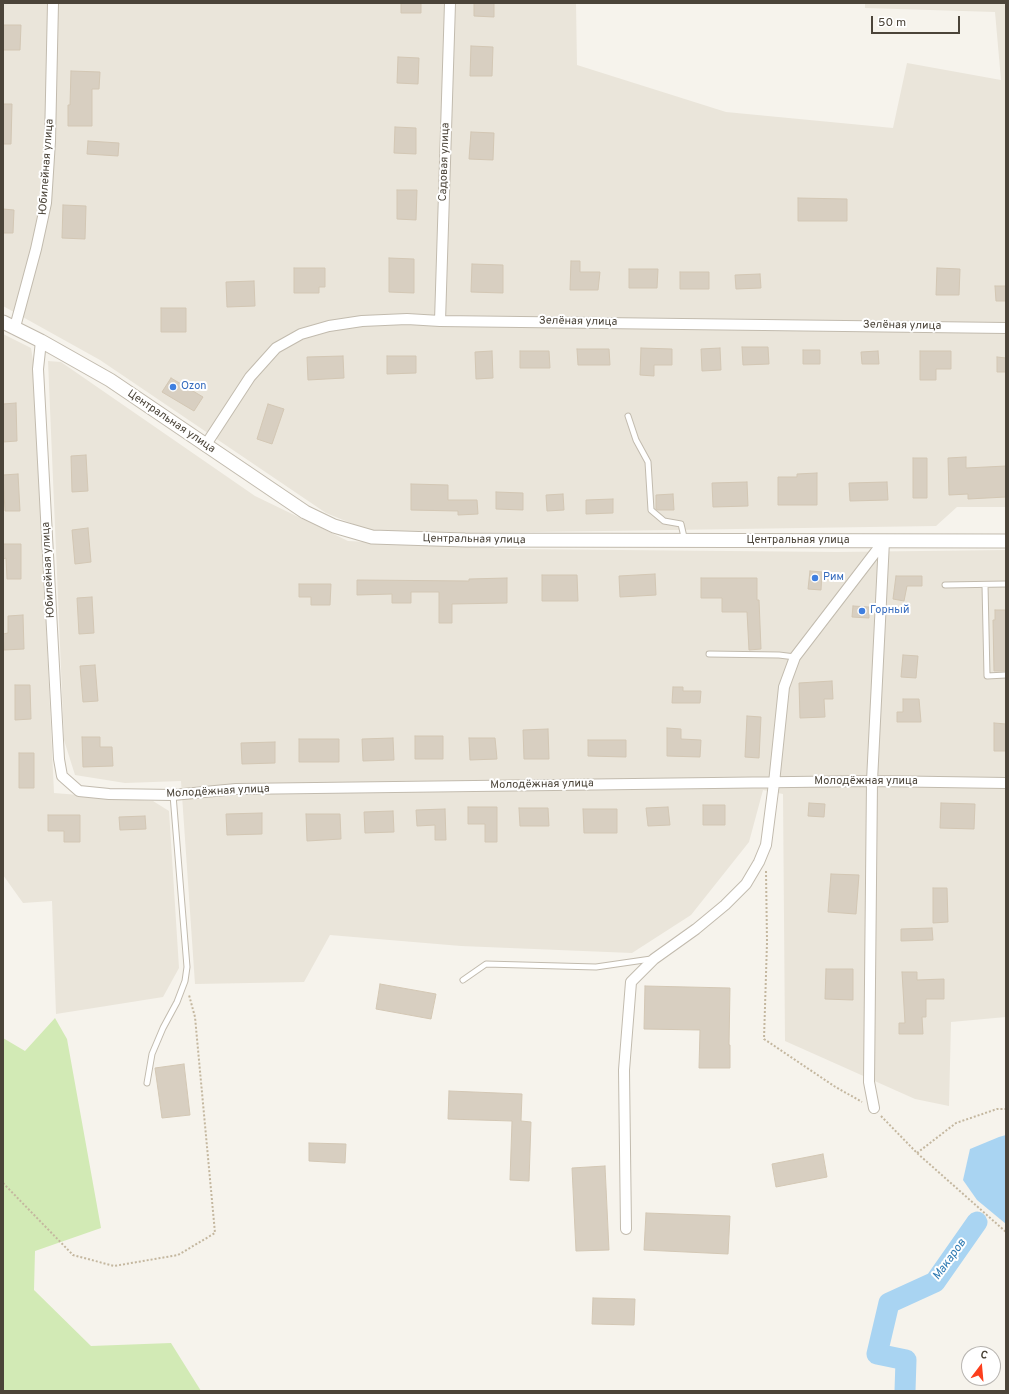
<!DOCTYPE html>
<meta charset="utf-8">
<style>
body{margin:0}
#map{position:relative;width:1009px;height:1394px;overflow:hidden;background:#f6f3ec;font-family:Overpass,sans-serif}
canvas{display:block}
.frame{position:absolute;inset:0;border:4px solid #4b4439;pointer-events:none}
.north{position:absolute;left:961px;top:1346px;width:40px;height:40px;box-sizing:border-box;background:#fff;border:1px solid #b7b4b0;border-radius:50%;rotate:16deg;font-size:11px;font-weight:700;line-height:16px;text-align:center;color:#4b4439}
.north::after{content:'';display:block;margin:auto;width:14px;height:18px;background:#fc3f1d;clip-path:polygon(50% 0,100% 100%,50% 72%,0 100%)}
.scale{position:absolute;left:871px;top:16px;width:89px;height:18px;box-sizing:border-box;border:2px solid #4b4439;border-top:0;padding-left:5px;font-size:12px;line-height:14px;white-space:nowrap;color:#4b4439;-webkit-text-stroke:3px #fff;paint-order:stroke}
</style>
<div id="map">
<canvas width="1009" height="1394"></canvas>
<div class="frame"></div>
<div class="north">С</div>
<div class="scale">50 m</div>
</div>
<script>
const c = document.querySelector('canvas').getContext('2d');
c.lineJoin = 'round';
function paint(path, color) { c.fillStyle = color; c.fill(path, 'evenodd'); }
const poly = rows => new Path2D(rows.map(r => 'M' + r).join(''));
function trace(path, color, width, dash) { c.strokeStyle = color; c.lineWidth = width; c.lineCap = dash ? 'butt' : 'round'; c.setLineDash(dash || []); c.stroke(path); }
function write(font, color, halo, rows, align = 'center') {
  c.font = font + ' Overpass,sans-serif'; c.lineWidth = 4; c.setLineDash([]); c.textBaseline = 'middle'; c.strokeStyle = halo; c.fillStyle = color; for (const [text, x, y, turn = 0] of rows) {
    c.save(); c.translate(x, y); c.rotate((+turn || 0) * Math.PI / 180); c.textAlign = isNaN(turn) ? turn : align; if (halo) c.strokeText(text, 0, 0); c.fillText(text, 0, 0); c.restore();
  }
}
const residential = poly([
 [3,3,576,3,577,65,726,112,893,128,907,63,1001,80,995,12,865,8,865,3,1006,3,1006,507,957,507,936,526,471,533,370,531,326,513,100,360,3,306],
 [3,334,31,348,34,366,54,793,153,801,169,811,179,968,163,997,56,1014,52,901,23,903,3,875],
 [48,361,61,362,255,496,348,541,511,549,837,552,1006,550,1006,1017,951,1022,949,1106,915,1099,785,1041,783,794,763,790,749,842,691,915,632,953,461,946,330,935,304,982,195,984,181,781,125,783,75,775,64,740]
]);
const green = poly([
 [55,1018,67,1039,101,1228,35,1251,34,1290,91,1346,171,1343,201,1391,3,1391,3,1038,25,1051]
]);
const water = poly([
 [1006,1135,1006,1224,977,1200,963,1180,970,1149,999,1137]
]);
const river = poly([
 [905,1391,906,1360,877,1354,889,1303,935,1282,977,1222]
]);
const building = poly([
 [401,3,421,3,421,13,401,13,401,3],
 [474,3,494,3,494,17,474,16,474,3],
 [3,25,21,25,20,50,3,50,3,25],
 [471,46,493,47,492,76,470,76,471,46],
 [398,57,419,58,418,84,397,83,398,57],
 [71,71,100,72,99,89,92,89,92,126,68,126,68,105,70,105,71,71],
 [3,104,12,104,11,144,3,144,3,104],
 [395,127,416,128,416,154,394,153,395,127],
 [471,132,494,133,493,160,469,159,471,132],
 [88,141,119,143,118,156,87,154,88,141],
 [397,190,417,190,416,220,397,219,397,190],
 [798,198,847,199,847,221,798,221,798,198],
 [63,205,86,206,85,239,62,238,63,205],
 [3,209,14,210,13,233,3,233,3,209],
 [389,258,414,259,414,293,389,292,389,258],
 [571,261,580,261,580,272,600,272,598,290,570,290,571,261],
 [472,264,503,265,503,293,471,292,472,264],
 [294,268,325,268,325,287,319,287,319,293,294,293,294,268],
 [937,268,960,269,959,295,936,295,937,268],
 [629,269,658,269,657,288,629,288,629,269],
 [680,272,709,272,709,289,680,289,680,272],
 [760,274,761,288,736,289,735,275,760,274],
 [254,281,255,306,227,307,226,282,254,281],
 [995,286,1006,286,1006,301,996,301,995,286],
 [161,308,186,308,186,332,161,332,161,308],
 [742,347,768,347,769,364,743,365,742,347],
 [641,348,672,349,672,365,654,365,654,376,640,375,641,348],
 [720,348,721,370,702,371,701,349,720,348],
 [577,349,609,349,610,365,578,365,577,349],
 [803,350,820,350,820,364,803,364,803,350],
 [492,351,493,378,476,379,475,352,492,351],
 [520,351,549,351,550,368,520,368,520,351],
 [878,351,879,364,862,364,861,352,878,351],
 [920,351,951,351,951,369,936,369,936,380,920,380,920,351],
 [343,356,344,378,308,380,307,357,343,356],
 [387,356,416,356,416,373,387,374,387,356],
 [997,357,1006,358,1006,372,997,372,997,357],
 [171,378,203,397,194,411,162,392,171,378],
 [16,403,17,441,3,442,3,404,16,403],
 [268,404,284,409,272,444,257,439,268,404],
 [86,455,88,491,72,492,71,456,86,455],
 [966,457,966,468,1006,466,1006,497,968,499,968,494,949,495,948,458,966,457],
 [913,458,927,458,927,498,913,498,913,458],
 [817,473,817,505,778,505,778,477,797,477,797,474,817,473],
 [18,474,20,511,5,511,3,475,18,474],
 [747,482,748,506,713,507,712,483,747,482],
 [887,482,888,500,850,501,849,483,887,482],
 [411,484,448,485,448,500,477,500,478,514,458,515,458,511,411,510,411,484],
 [496,492,523,493,523,510,496,509,496,492],
 [563,494,564,510,547,511,546,495,563,494],
 [673,494,674,510,658,510,656,509,656,495,673,494],
 [613,499,613,513,586,514,586,500,613,499],
 [88,528,91,562,75,564,72,530,88,528],
 [3,544,21,544,21,579,7,579,6,558,3,559,3,544],
 [810,571,822,572,821,590,808,589,810,571],
 [655,574,656,595,620,597,619,576,655,574],
 [542,575,577,575,578,601,542,601,542,575],
 [896,576,922,576,922,586,907,586,904,601,893,599,896,576],
 [507,578,507,603,452,604,452,623,439,623,439,592,411,592,411,603,392,603,392,594,357,595,357,580,469,581,469,579,507,578],
 [701,578,757,578,757,600,759,600,761,649,749,650,747,612,722,612,722,598,701,598,701,578],
 [299,584,331,584,330,605,311,605,311,597,299,597,299,584],
 [92,597,94,633,79,634,77,598,92,597],
 [853,606,869,607,869,618,852,617,853,606],
 [995,610,1006,610,1006,671,994,671,993,620,995,620,995,610],
 [23,615,24,649,4,650,3,634,8,633,8,616,23,615],
 [903,655,918,656,916,678,901,677,903,655],
 [95,665,98,701,83,702,80,666,95,665],
 [832,681,833,699,824,699,825,717,800,718,799,683,832,681],
 [15,685,30,685,31,719,15,720,15,685],
 [673,687,683,687,683,691,701,691,700,703,672,703,673,687],
 [903,699,919,699,921,722,897,722,897,712,903,712,903,699],
 [747,716,761,717,759,758,745,757,747,716],
 [994,723,1006,724,1006,751,994,751,994,723],
 [667,728,681,729,681,739,701,740,700,757,667,756,667,728],
 [548,729,549,759,524,759,523,730,548,729],
 [415,736,443,736,443,759,415,759,415,736],
 [82,737,100,737,100,747,112,747,113,766,83,767,82,737],
 [393,738,394,760,363,761,362,739,393,738],
 [469,738,495,738,497,759,470,760,469,738],
 [299,739,339,739,339,762,299,762,299,739],
 [588,740,626,740,626,757,588,756,588,740],
 [275,742,275,763,242,764,241,743,275,742],
 [19,753,34,753,34,788,19,788,19,753],
 [809,803,825,804,824,817,808,816,809,803],
 [941,803,975,804,974,829,940,828,941,803],
 [703,805,725,805,725,825,703,825,703,805],
 [468,807,497,807,497,842,485,842,485,824,468,824,468,807],
 [668,807,670,825,648,826,646,808,668,807],
 [519,808,548,808,549,826,520,826,519,808],
 [445,809,446,840,435,840,435,825,417,826,416,810,445,809],
 [583,809,617,809,617,833,584,833,583,809],
 [393,811,394,832,365,833,364,812,393,811],
 [262,813,262,834,227,835,226,814,262,813],
 [306,814,340,814,341,839,307,841,306,814],
 [48,815,80,815,80,842,64,842,64,831,48,831,48,815],
 [145,816,146,829,120,830,119,817,145,816],
 [831,874,859,875,856,914,828,912,831,874],
 [933,888,947,888,948,922,933,923,933,888],
 [932,928,933,940,901,941,901,929,932,928],
 [826,969,853,969,853,1000,825,999,826,969],
 [902,972,917,972,917,980,944,979,944,999,926,999,926,1017,922,1017,923,1034,899,1034,899,1023,905,1023,902,972],
 [380,984,436,994,431,1019,376,1009,380,984],
 [645,986,730,988,729,1045,730,1045,730,1068,699,1068,700,1030,644,1029,645,986],
 [184,1064,190,1115,162,1118,155,1068,184,1064],
 [449,1091,522,1094,521,1121,531,1122,529,1181,510,1180,512,1121,448,1119,449,1091],
 [309,1143,346,1144,345,1163,309,1161,309,1143],
 [823,1154,827,1177,776,1187,772,1164,823,1154],
 [605,1166,609,1250,576,1251,572,1168,605,1166],
 [646,1213,730,1216,728,1254,644,1250,646,1213],
 [593,1298,635,1299,634,1325,592,1324,593,1298]
]);
const path = poly([
 [766,871,767,942,764,1039,834,1086,862,1102],
 [881,1116,917,1153,1006,1232],
 [917,1153,956,1123,997,1109,1006,1109],
 [3,1183,73,1255,114,1266,178,1255,215,1233,195,1017,189,995]
]);
const service = poly([
 [628,416,636,440,648,462,651,510,664,521,681,524,684,537],
 [945,585,1006,584],
 [985,585,987,676,1006,675],
 [709,654,779,655,795,657],
 [463,980,486,964,596,967,651,959],
 [147,1083,152,1054,163,1028,177,1002,185,981,187,967,173,795]
]);
const minor = poly([
 [440,321,450,3],
 [15,327,36,249,46,203,50,141,53,3],
 [41,341,38,369,59,759,62,776,79,791,109,794,173,795,236,789,872,781,1006,783],
 [205,446,250,377,276,348,301,334,329,326,362,321,407,319,440,321,1006,328],
 [874,1108,869,1082,872,781,884,541],
 [626,1229,624,1070,631,982,654,959,696,929,725,905,746,884,759,862,766,845,774,783,784,687,795,657,884,541]
]);
const tertiary = poly([
 [3,322,41,341,110,380,305,512,334,526,372,537,465,540,1006,541]
]);
const markers = [
 [173,387,4,"#3f7fe0"],
 [815,578,4,"#3f7fe0"],
 [862,611,4,"#3f7fe0"]
];
const streetNames = [
 ["Садовая улица",445,162,-88],
 ["Юбилейная улица",47,167,-86],
 ["Зелёная улица",578,322,1],
 ["Зелёная улица",902,326,1],
 ["Центральная улица",171,422,34],
 ["Центральная улица",474,540,1],
 ["Центральная улица",798,541],
 ["Юбилейная улица",49,570,-93],
 ["Молодёжная улица",866,782],
 ["Молодёжная улица",542,785,-1],
 ["Молодёжная улица",218,792,-3]
];
const shopNames = [
 ["Ozon",181,387],
 ["Рим",823,578],
 ["Горный",870,611]
];
const waterNames = [
 ["Макаров",950,1260,-54]
];
paint(residential, '#eae5da');
paint(green, '#d2eab5');
paint(water, '#a9d4f2');
trace(river, '#a9d4f2', 21);
paint(building, '#d8cfc1');
trace(building, '#d3c7b4', 1);
trace(service, '#c2bbae', 7);
trace(minor, '#c2bbae', 12);
trace(tertiary, '#c2bbae', 15);
trace(path, '#c4b79f', 2, [2, 2]);
trace(service, '#fff', 5);
trace(minor, '#fff', 10);
trace(tertiary, '#fff', 13);
for (const [x, y, r, color] of markers) { const dot = new Path2D(); dot.arc(x, y, r, 0, 2 * Math.PI); c.fillStyle = color; c.fill(dot); trace(dot, '#fff', 1.5); }
write('11px', '#4b4439', '#fff', streetNames);
write('11px', '#366cbe', '#fff', shopNames, 'left');
write('italic 12px', '#2e7ab2', '#fff', waterNames);
</script>
